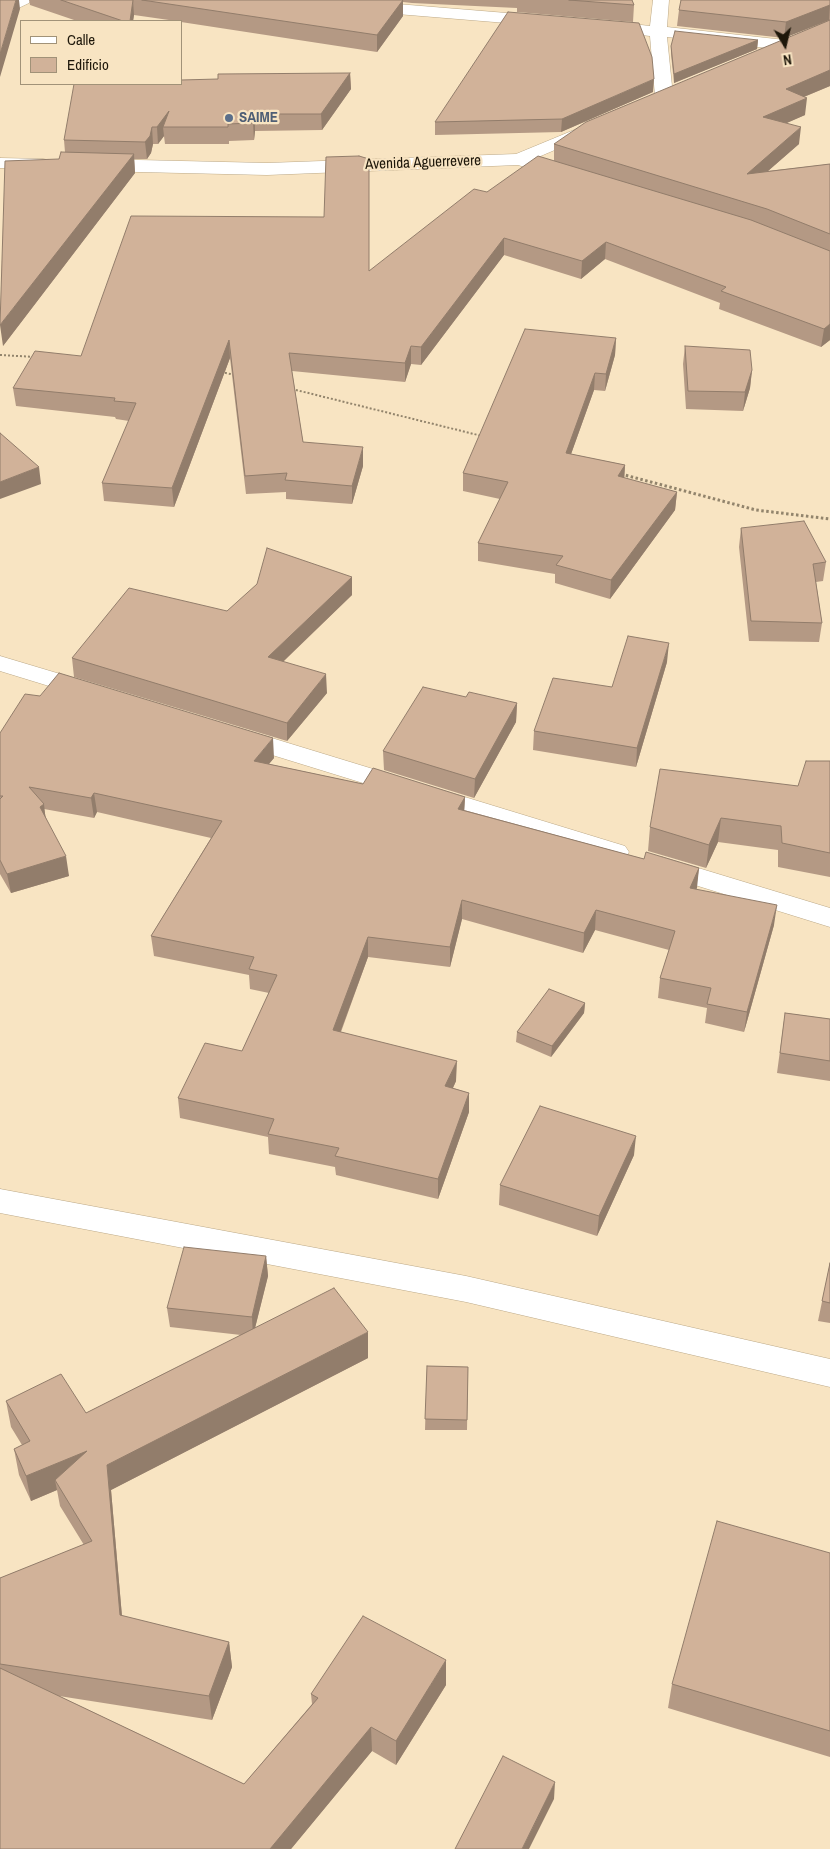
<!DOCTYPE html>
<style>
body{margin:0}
#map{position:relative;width:830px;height:1849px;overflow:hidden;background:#f8e4c2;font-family:"Archivo Narrow",sans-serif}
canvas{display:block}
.legend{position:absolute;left:20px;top:20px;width:162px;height:65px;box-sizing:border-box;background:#f8e4c2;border:1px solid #a19278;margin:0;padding:6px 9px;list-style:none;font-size:15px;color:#1e170a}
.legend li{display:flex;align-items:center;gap:10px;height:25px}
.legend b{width:25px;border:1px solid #a19278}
.north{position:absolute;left:760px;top:20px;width:50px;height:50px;-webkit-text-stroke:4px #f8e4c2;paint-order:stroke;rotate:171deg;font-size:14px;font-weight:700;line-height:20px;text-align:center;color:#1e170a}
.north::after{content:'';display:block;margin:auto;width:18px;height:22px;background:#1e170a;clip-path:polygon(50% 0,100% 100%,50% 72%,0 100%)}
</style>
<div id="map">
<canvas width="830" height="1849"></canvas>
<ul class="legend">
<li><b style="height:6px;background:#fff"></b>Calle</li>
<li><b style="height:14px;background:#d1b299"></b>Edificio</li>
</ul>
<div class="north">N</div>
</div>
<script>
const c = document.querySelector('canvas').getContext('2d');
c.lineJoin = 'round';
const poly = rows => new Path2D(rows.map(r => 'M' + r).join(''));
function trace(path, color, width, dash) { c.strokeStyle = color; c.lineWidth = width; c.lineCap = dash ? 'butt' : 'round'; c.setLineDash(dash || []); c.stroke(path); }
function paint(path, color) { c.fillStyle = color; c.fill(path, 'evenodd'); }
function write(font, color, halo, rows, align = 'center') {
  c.font = font + ' "Archivo Narrow",sans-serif'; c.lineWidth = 4.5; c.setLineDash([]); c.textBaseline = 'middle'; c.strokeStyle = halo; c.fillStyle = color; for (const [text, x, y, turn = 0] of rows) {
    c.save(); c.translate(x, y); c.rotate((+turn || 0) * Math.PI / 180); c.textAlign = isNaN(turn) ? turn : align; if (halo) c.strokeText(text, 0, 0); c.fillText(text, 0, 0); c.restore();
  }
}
const pathFar1 = poly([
 [0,355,36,357],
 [221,372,235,375],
 [292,389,482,436]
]);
const path = poly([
 [621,474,756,510,830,519]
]);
const street = poly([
 [11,0,31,0,29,3,0,17,0,5,11,0],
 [335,0,373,0,397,4,543,16,549,17,551,21,549,25,543,26,397,14,343,5,337,3,335,0],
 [653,0,669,0,667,27,785,40,791,41,793,45,791,49,785,50,667,37,673,96,670,100,664,101,658,100,655,96,650,36,606,31,600,30,598,26,600,22,606,21,650,26,653,0],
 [591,123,597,124,600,128,597,132,536,158,571,169,573,173,571,177,564,179,518,165,267,175,96,171,90,169,87,165,90,161,96,159,267,163,516,154,591,123],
 [0,158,43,159,49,160,52,164,49,168,43,169,0,168,0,158],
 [0,656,97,685,100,690,97,695,88,698,0,671,0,656],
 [239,728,625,846,629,852,625,858,616,861,230,742,226,736,230,730,239,728],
 [662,857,830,908,830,927,653,872,649,866,653,860,662,857],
 [0,1189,466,1276,830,1359,830,1387,466,1302,0,1213,0,1189]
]);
const wall = poly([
 [29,0,632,0,634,5,633,22,517,12,517,8,412,3,403,2,403,16,377,52,181,22,181,21,176,21,134,15,133,21,77,21,30,5],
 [830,0,830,86,804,97,805,115,786,123,799,144,768,171,830,164,830,340,821,347,719,309,720,303,605,259,581,279,504,255,421,365,411,364,405,382,292,371,303,442,363,466,352,504,286,499,286,492,246,494,230,358,174,507,104,501,102,483,129,421,116,419,115,417,16,406,13,388,81,356,369,271,487,192,554,161,554,144,820,24,784,38,677,26,679,10],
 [758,40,757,49,674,83,671,54,671,46],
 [350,73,351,89,322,130,255,131,254,140,229,141,229,144,165,144,164,136,158,144,153,144,151,153,147,159,134,159,135,173,3,346,59,159,65,152,64,140,218,79],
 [653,92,561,132,435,135,435,122],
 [616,338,615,355,605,391,594,390,571,454,625,465,624,478,677,492,675,510,610,599,555,583,555,574,478,561,478,543,500,499,463,491,463,473],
 [685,346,752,370,750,388,743,411,686,409,683,364],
 [741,528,826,562,823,581,816,582,822,623,819,642,749,641,739,547],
 [352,577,352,595,283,662,327,693,287,741,74,677,72,658,227,611],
 [667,662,636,767,533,750,534,731,612,687],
 [466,697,517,703,516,722,474,798,384,770,383,751],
 [0,733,274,758,269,764,363,784,465,797,464,810,644,859,699,868,696,889,774,925,744,1032,705,1023,707,1008,658,998,660,978,669,950,595,930,583,953,462,919,450,967,368,957,341,1032,456,1081,453,1088,469,1093,469,1112,438,1199,336,1175,335,1167,269,1154,268,1137,180,1118,178,1098,242,1051,269,993,250,989,249,975,154,956,151,936,211,838,97,812,94,818,44,809,46,818,69,876,11,893,0,874],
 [830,761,830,877,778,867,778,850,718,842,706,868,648,851,650,827,798,786],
 [585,1003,584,1013,551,1057,516,1042,517,1032],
 [785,1013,830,1019,830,1081,777,1073],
 [634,1155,597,1236,499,1205,500,1185],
 [266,1256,268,1276,255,1328,368,1358,111,1490,122,1616,229,1642,232,1667,212,1720,59,1696,244,1784,312,1704,311,1694,446,1685,396,1765,372,1751,291,1849,0,1849,0,1578,84,1545,60,1506,57,1490,31,1501,19,1475,14,1449,22,1445,11,1427,6,1401,86,1413,241,1335,170,1327,167,1308],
 [830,1263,830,1323,818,1321],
 [427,1366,468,1367,467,1430,425,1430],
 [830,1553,830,1757,668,1708,672,1684]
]);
const shadedWall = poly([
 [16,0,19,0,20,9,0,77,0,54],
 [133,0,134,15,133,21,130,21],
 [403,0,403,16,377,52,377,35],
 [830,5,829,20,784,38,786,22],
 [758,40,757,49,674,83,674,74],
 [830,70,830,86,784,105,786,89],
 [350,73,351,89,322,130,321,114],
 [654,79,653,92,561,132,562,119],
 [807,98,805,115,762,134,763,117],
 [169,111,163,127,164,136,158,144,157,127],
 [255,114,255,131,254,140,253,123],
 [152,127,153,144,151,153,147,159,145,142],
 [801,127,799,144,745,191,747,174],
 [134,154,135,173,3,346,0,325],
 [504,238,504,255,421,365,421,347],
 [606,242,605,259,581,279,582,261],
 [830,324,830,340,821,347,824,329],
 [616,338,615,355,605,391,606,374],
 [229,340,230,358,174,507,172,488],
 [411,346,411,364,405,382,405,363],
 [752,370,750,388,743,411,745,392],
 [595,373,594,390,565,471,566,453],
 [363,447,363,466,352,504,352,486],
 [625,465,624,483,618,476],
 [39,467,41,484,0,499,0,482],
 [677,492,675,510,610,599,611,580],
 [352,577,352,595,269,675,268,657],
 [669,643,667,662,636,767,637,748],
 [326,674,327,693,287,741,287,723],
 [517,703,516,722,474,798,475,779],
 [273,738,274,758,255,780,254,761],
 [94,793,97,812,94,818,91,798],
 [465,797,464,816,458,809],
 [44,804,46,823,40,807],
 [721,818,718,842,706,868,709,845],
 [66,856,69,876,11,893,7,874],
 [699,868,697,888,688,908,690,888],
 [462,900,462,919,450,967,450,947],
 [777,905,774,925,744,1032,747,1012],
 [596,910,595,930,583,953,584,933],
 [368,937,368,957,334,1049,333,1030],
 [585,1003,584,1013,551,1057,552,1046],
 [457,1061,456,1081,445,1105,445,1086],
 [469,1093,469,1112,438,1199,438,1179],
 [636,1136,634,1155,597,1236,599,1216],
 [266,1256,268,1276,253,1336,252,1317],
 [368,1332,368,1358,111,1490,124,1640,120,1615,107,1465],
 [87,1451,55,1480,57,1490,31,1501,26,1476],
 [229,1642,232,1667,212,1720,209,1696],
 [446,1660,446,1685,396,1765,396,1741],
 [371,1727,372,1751,291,1849,270,1849],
 [555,1782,554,1799,529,1849,522,1849]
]);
const building = poly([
 [0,0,16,0,0,54,0,0],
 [61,0,133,0,130,21,123,21,61,0],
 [142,0,403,0,377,35,142,0],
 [569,0,632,0,634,5,569,0],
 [681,0,830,0,830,5,786,22,679,10,681,0],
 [508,12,639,23,652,57,654,79,562,119,435,122,508,12],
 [830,20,830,70,786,89,807,98,763,117,801,127,747,174,830,164,830,234,767,209,554,144,586,122,830,20],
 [675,31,758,40,674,74,671,46,675,31],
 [350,73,321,114,255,114,253,123,228,124,228,127,163,127,169,111,157,127,152,127,150,136,145,142,64,140,74,84,181,84,181,80,218,79,218,74,350,73],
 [61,152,134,154,0,325,5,161,59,159,61,152],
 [359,156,369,159,369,271,474,189,487,192,538,156,751,220,830,251,830,324,824,329,721,291,726,287,606,242,582,261,504,238,421,347,411,346,405,363,289,353,303,442,363,447,352,486,285,480,287,473,245,476,229,340,172,488,102,483,136,403,114,401,115,398,13,388,35,351,81,356,131,216,324,217,326,157,359,156],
 [525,329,616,338,606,374,595,373,566,453,625,465,618,476,677,492,611,580,556,565,563,556,478,543,508,482,463,473,525,329],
 [685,346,750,350,752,370,745,392,688,391,685,346],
 [0,433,39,467,0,482,0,433],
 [804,521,826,562,813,564,822,623,751,621,741,528,804,521],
 [267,548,352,577,268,657,326,674,287,723,72,658,129,588,227,611,257,584,267,548],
 [628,636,669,643,637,748,534,731,553,678,612,687,628,636],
 [59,673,273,738,254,761,363,784,373,768,465,797,458,809,644,859,646,852,699,868,690,888,777,905,747,1012,707,1004,711,988,660,978,675,931,596,910,584,933,462,900,450,947,368,937,333,1030,457,1061,445,1086,469,1093,438,1179,335,1156,339,1148,268,1134,274,1119,178,1098,205,1043,242,1051,277,975,249,969,254,957,151,936,222,821,94,793,91,798,29,787,44,804,40,807,66,856,7,874,0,860,0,799,3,796,0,796,0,733,25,694,40,696,59,673],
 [423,687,466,697,469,692,517,703,475,779,383,751,423,687],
 [806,761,830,761,830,853,782,843,781,826,721,818,709,845,650,827,660,769,798,786,806,761],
 [549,989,585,1003,552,1046,517,1032,549,989],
 [785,1013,830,1019,830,1061,780,1053,785,1013],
 [540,1106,636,1136,599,1216,500,1185,540,1106],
 [184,1247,266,1256,252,1317,167,1308,184,1247],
 [830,1263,830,1303,822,1301,830,1263],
 [334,1288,368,1332,107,1465,120,1615,229,1642,209,1696,0,1664,0,1578,92,1541,55,1480,87,1451,26,1476,14,1449,30,1441,6,1401,61,1374,86,1413,334,1288],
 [427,1366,468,1367,467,1420,425,1419,427,1366],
 [717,1521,830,1553,830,1731,672,1684,717,1521],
 [363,1616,446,1660,396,1741,371,1727,270,1849,0,1849,0,1668,244,1784,318,1698,311,1694,363,1616],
 [503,1756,555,1782,522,1849,455,1849,503,1756]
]);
const markers = [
 [229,118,5,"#5c6f8a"]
];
const farServicenames = [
 ["SAIME",239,118]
];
const farStreetnames = [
 ["Avenida Aguerrevere",423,163,-2]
];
trace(street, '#bca988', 1);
trace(pathFar1, '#92846c', 2, [2, 2]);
trace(path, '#92846c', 3, [2.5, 2.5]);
paint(street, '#fff');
paint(wall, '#b49984');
paint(shadedWall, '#927d6b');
paint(building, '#d1b299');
trace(building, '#927d6b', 1);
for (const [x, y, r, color] of markers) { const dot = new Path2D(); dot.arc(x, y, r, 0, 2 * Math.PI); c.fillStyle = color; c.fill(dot); trace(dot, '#f8e4c2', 2); }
write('bold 15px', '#4e5e75', '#f8e4c2', farServicenames, 'left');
write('15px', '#1e170a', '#f8e4c2', farStreetnames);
</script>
